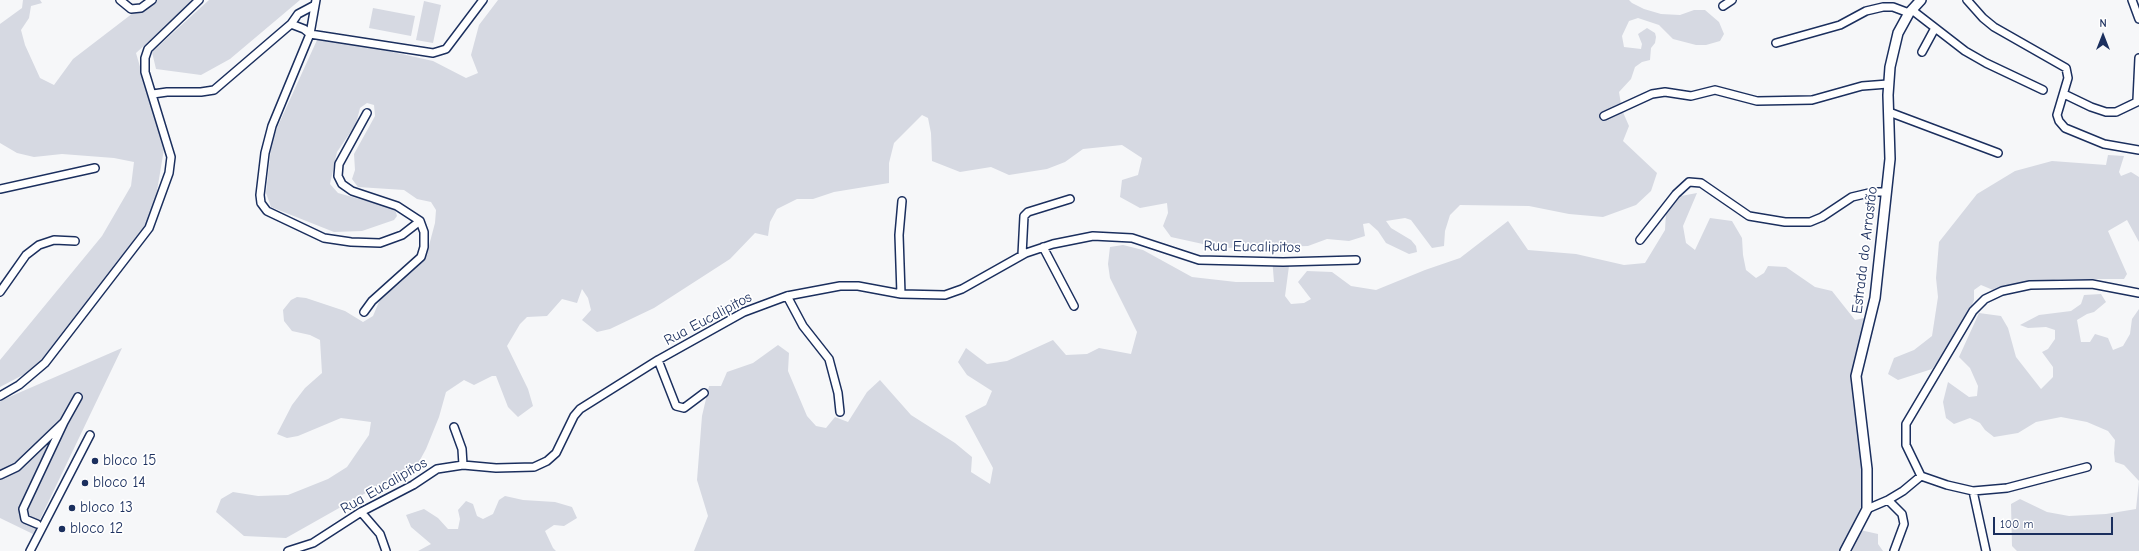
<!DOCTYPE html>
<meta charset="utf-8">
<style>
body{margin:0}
#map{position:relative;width:2139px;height:551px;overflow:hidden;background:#f6f7f9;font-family:"Comic Neue",sans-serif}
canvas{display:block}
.north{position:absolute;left:2083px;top:16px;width:40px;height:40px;-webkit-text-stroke:3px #fff;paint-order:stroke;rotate:0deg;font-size:11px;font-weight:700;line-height:16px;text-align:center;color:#1b2f5e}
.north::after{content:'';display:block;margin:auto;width:14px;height:18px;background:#1b2f5e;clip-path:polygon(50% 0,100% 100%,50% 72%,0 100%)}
.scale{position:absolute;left:1993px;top:517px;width:120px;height:18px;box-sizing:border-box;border:2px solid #1b2f5e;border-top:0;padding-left:5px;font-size:12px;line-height:14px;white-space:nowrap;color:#1b2f5e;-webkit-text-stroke:3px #fff;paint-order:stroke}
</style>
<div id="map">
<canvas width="2139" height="551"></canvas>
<div class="north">N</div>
<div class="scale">100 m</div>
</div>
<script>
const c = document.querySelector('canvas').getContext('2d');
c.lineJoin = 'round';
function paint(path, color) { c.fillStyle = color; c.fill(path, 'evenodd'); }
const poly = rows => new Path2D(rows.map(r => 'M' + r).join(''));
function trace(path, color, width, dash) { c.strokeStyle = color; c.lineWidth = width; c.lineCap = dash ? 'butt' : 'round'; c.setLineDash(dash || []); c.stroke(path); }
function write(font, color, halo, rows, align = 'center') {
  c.font = font + ' "Comic Neue",sans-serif'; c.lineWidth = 3.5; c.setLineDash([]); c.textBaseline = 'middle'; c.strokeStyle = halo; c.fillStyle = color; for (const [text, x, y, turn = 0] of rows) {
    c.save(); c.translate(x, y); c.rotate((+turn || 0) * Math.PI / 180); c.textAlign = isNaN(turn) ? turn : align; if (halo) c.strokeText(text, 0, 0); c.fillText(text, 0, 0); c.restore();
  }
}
const green = poly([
 [23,0,40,0,42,3,31,6,29,18,21,30,25,45,40,78,54,85,73,59,150,0,194,0,136,53,164,149,153,215,38,367,0,387,0,360,102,236,131,186,134,162,114,158,62,154,34,157,17,153,0,143,0,24,22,8],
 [209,0,300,0,230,59,201,75,156,69,152,52],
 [498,0,1629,0,1632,3,1644,9,1661,14,1680,15,1694,10,1705,10,1719,22,1724,34,1720,41,1706,45,1696,45,1673,39,1659,25,1638,18,1629,21,1622,36,1624,47,1641,49,1642,44,1638,34,1647,28,1655,33,1656,37,1655,43,1651,48,1650,60,1642,62,1635,67,1631,79,1619,92,1622,110,1629,126,1623,141,1657,173,1651,191,1636,205,1603,217,1569,214,1529,206,1460,205,1450,215,1445,231,1444,246,1432,248,1411,220,1405,218,1386,221,1391,228,1411,240,1416,246,1417,252,1409,254,1386,243,1378,231,1369,223,1363,224,1365,236,1349,241,1327,239,1308,246,1221,248,1171,237,1163,226,1168,213,1167,203,1140,208,1120,197,1122,180,1138,175,1142,158,1122,145,1083,149,1065,162,1047,169,1009,175,991,167,960,172,932,161,931,133,928,118,922,115,894,143,889,163,889,183,834,192,813,199,797,199,777,209,770,222,768,236,755,233,730,259,654,308,610,329,597,332,582,320,591,310,588,298,582,289,577,303,562,299,547,316,527,317,520,324,507,346,528,389,533,406,518,417,508,407,496,376,492,376,474,385,464,380,446,392,439,417,426,449,415,469,371,490,286,538,244,536,216,512,221,499,233,492,258,496,288,495,328,479,347,467,369,435,371,422,341,418,298,436,287,438,277,434,292,405,305,388,322,373,320,340,310,335,292,331,284,321,283,310,291,300,297,297,306,298,345,311,363,322,373,316,381,297,400,283,427,253,435,223,436,210,431,202,417,199,404,190,358,187,352,179,355,170,354,154,375,116,374,105,367,103,360,108,356,124,337,152,330,184,338,193,395,209,397,216,394,220,362,231,334,232,271,207,266,193,272,139,317,40,325,37,433,61,466,78,478,73,471,55,479,25],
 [424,1,441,5,433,43,416,40],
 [373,8,415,16,411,36,369,28],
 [2108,155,2124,156,2119,172,2121,176,2131,172,2139,177,2139,242,2127,220,2108,231,2127,274,2124,279,2059,279,1993,290,1981,285,1974,290,1974,300,1961,332,1932,369,1898,380,1888,374,1894,358,1914,350,1932,336,1938,297,1936,278,1939,242,1977,194,2015,171,2052,161,2106,165],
 [1697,193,1683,226,1686,243,1695,250,1710,218,1732,221,1742,238,1743,255,1746,270,1756,278,1764,273,1768,266,1786,267,1815,287,1832,291,1855,320,1864,318,1864,327,1858,349,1864,500,1841,551,694,551,708,516,697,480,702,416,709,386,721,386,727,372,753,363,778,345,789,353,788,371,807,416,816,426,826,428,835,417,848,422,867,392,880,380,911,415,955,443,972,457,971,472,990,484,993,468,965,416,986,405,992,391,967,375,958,362,966,348,987,364,1007,361,1053,340,1066,355,1087,354,1099,348,1131,354,1137,332,1110,278,1108,264,1110,247,1123,245,1143,250,1192,277,1236,282,1274,282,1272,257,1286,257,1289,266,1285,296,1291,304,1304,303,1311,299,1298,282,1307,271,1332,272,1351,286,1376,290,1425,270,1460,258,1508,221,1528,250,1576,254,1624,265,1645,263,1665,230,1666,212,1681,196],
 [2101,294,2106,302,2094,312,2087,314,2077,320,2081,342,2090,342,2095,334,2108,338,2113,350,2123,346,2130,334,2132,319,2139,309,2139,551,2017,551,2012,546,2011,504,2020,499,2047,512,2069,516,2106,514,2136,509,2139,481,2124,465,2115,462,2114,453,2115,440,2108,431,2087,422,2061,417,2036,422,2018,433,1994,437,1985,430,1980,423,1970,418,1954,424,1946,418,1943,402,1948,382,1969,397,1977,396,1978,386,1970,368,1959,357,1979,313,2001,316,2008,328,2016,357,2041,389,2053,377,2053,367,2042,352,2048,349,2055,339,2055,330,2046,327,2028,328,2020,325,2039,315,2071,311,2081,304,2084,295],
 [122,348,33,534,0,518,0,401],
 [505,496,523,500,555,502,572,507,577,518,564,526,554,525,545,531,553,548,556,551,418,551,431,544,411,527,406,515,424,509,438,518,448,529,458,529,460,519,458,510,466,501,473,504,477,516,483,519,493,514,499,500],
 [1860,530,1878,534,1878,544,1883,551,1852,551]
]);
const minor = poly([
 [120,0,131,9,141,8,152,0],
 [316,0,310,34,272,126,265,153,260,195,261,203,267,211,324,238,351,242,380,243,402,235,420,221],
 [1967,0,1983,18,1994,27,2066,68,2068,78,2057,115,2059,121,2065,128,2104,144,2139,150],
 [2132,0,2139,19],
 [1723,6,1732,0],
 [1912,10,1965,51,1986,63,2043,90],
 [291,24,304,29,310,34,433,53,446,49,483,0],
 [1776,43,1840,25,1866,11,1883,7,1893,7,1909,13],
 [1922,52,1935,28],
 [153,94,167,92,201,92,214,90,291,24,298,14,313,6],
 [2064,94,2091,107,2106,112,2116,112,2139,101],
 [2137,100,2139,58],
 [1889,112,1998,153],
 [1604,116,1652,94,1665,92,1691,96,1715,90,1757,101,1812,100,1862,86,1888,84],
 [0,189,95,168],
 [1640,240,1676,194,1689,182,1701,183,1749,216,1785,222,1810,222,1822,217,1852,197,1873,192,1886,192],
 [1043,247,1074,306],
 [1022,255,1024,216,1028,212,1070,199],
 [0,292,26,255,39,245,54,240,75,241],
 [901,294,899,235,902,201],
 [787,296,803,326,829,359,838,393,840,412],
 [364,312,372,301,421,257,424,247,424,232,420,221,397,206,352,191,342,184,338,176,339,164,367,113],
 [658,360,676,406,684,408,704,393],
 [0,396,19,385,45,363,149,228,169,173,171,157,145,72,145,58,148,49,199,0],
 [64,422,78,397],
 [454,427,462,449,463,465],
 [2087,467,2007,488,1973,491,1947,485,1921,476,1906,445,1906,424,1973,311,1985,299,2002,291,2030,285,2092,284,2139,293],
 [0,475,17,467,64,422,23,509,25,519,37,524],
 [1973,491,1986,551],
 [1888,500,1903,491,1921,476],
 [1867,509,1888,500,1902,514,1904,524,1894,551],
 [361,512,380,534,386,551],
 [30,551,90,435],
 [288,551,313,543,361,512,413,485,437,469,463,465,496,468,534,467,547,461,556,453,574,416,580,409,658,360,744,312,787,296,840,286,858,286,901,294,945,295,962,289,1026,253,1053,244,1093,236,1132,238,1199,260,1283,262,1356,260]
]);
const tertiary = poly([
 [1845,551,1867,509,1867,469,1856,376,1875,298,1890,159,1888,95,1890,67,1898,33,1909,13,1921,0]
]);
const markers = [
 [95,461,4,"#1b2f5e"],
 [85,483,4,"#1b2f5e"],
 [72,508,4,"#1b2f5e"],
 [62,529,4,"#1b2f5e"]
];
const streetNames = [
 ["Rua Eucalipitos",1252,247,1],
 ["Estrada do Arrastão",1865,250,-83],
 ["Rua Eucalipitos",708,319,-28],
 ["Rua Eucalipitos",384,486,-30]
];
const poiNames = [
 ["bloco 15",103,461],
 ["bloco 14",93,483],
 ["bloco 13",80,508],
 ["bloco 12",70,529]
];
paint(green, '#d6d9e2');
trace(minor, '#1b2f5e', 10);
trace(tertiary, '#1b2f5e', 12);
trace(minor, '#fff', 7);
trace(tertiary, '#fff', 9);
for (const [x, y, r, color] of markers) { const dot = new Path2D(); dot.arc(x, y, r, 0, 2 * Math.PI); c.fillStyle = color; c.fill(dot); trace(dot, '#fff', 1.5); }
write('15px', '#1b2f5e', '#fff', streetNames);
write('15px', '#1b2f5e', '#fff', poiNames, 'left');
</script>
